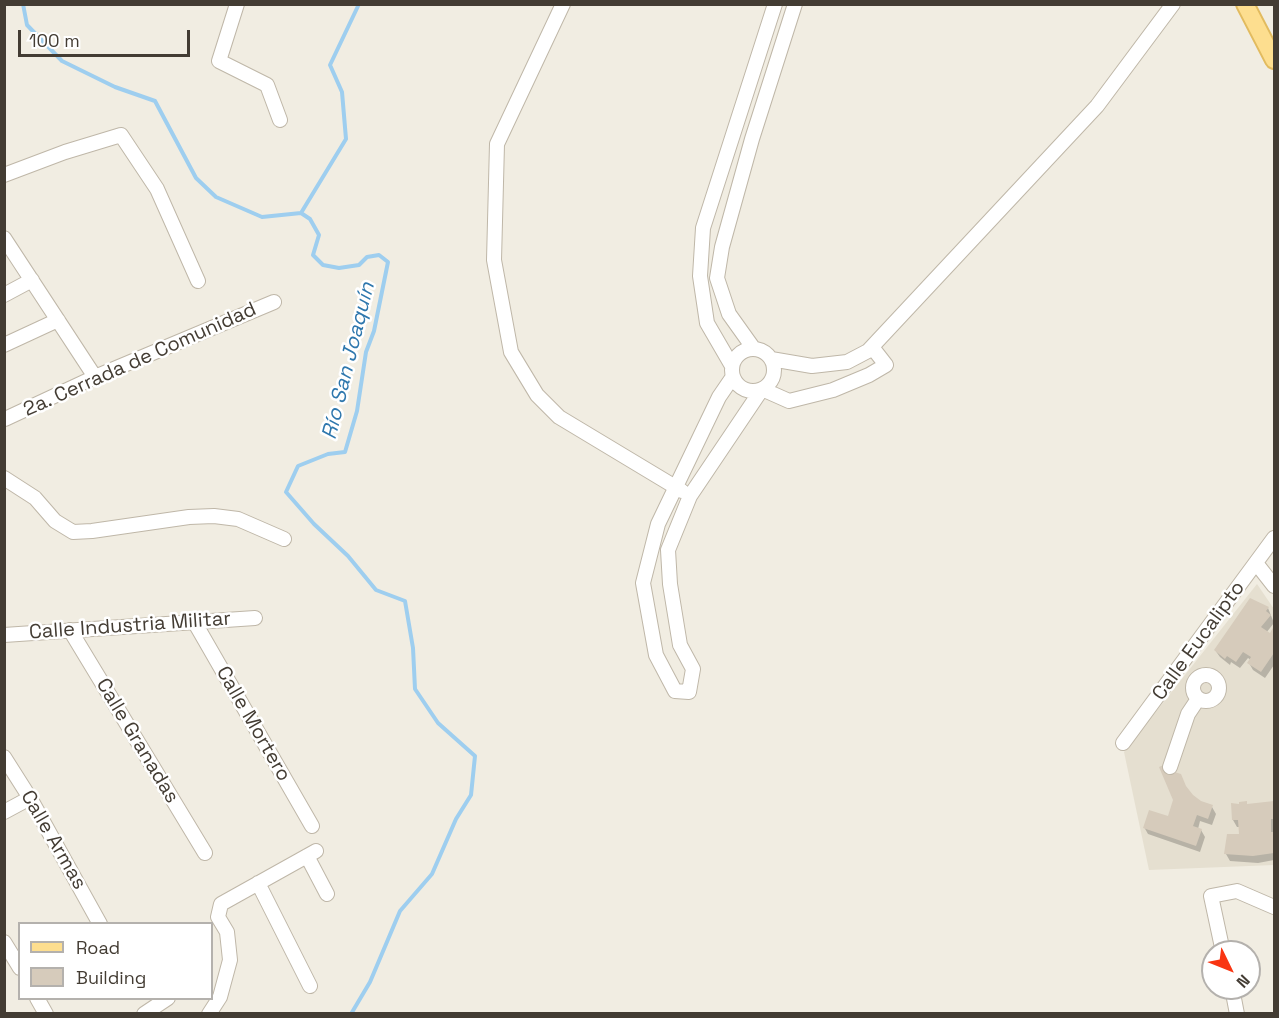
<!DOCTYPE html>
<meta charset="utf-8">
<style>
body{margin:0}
#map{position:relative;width:1279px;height:1018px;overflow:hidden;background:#f1ede2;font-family:"Space Grotesk",sans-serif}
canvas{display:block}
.frame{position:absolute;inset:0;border:6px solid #433c33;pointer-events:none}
.legend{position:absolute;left:18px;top:922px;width:195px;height:78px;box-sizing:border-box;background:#fff;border:2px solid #b4b1ad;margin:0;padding:8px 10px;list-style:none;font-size:18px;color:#433c33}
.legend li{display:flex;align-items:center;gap:12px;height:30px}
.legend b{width:30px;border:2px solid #b4b1ad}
.north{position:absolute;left:1201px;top:940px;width:60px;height:60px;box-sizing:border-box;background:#fff;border:2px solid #b4b1ad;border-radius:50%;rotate:133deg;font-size:16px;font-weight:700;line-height:24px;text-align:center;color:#433c33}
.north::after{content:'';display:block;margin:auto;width:21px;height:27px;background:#f93512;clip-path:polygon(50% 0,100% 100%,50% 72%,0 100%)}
.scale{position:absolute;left:18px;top:30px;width:172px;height:27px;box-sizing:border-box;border:3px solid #433c33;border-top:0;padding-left:8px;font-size:18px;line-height:21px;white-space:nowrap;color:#433c33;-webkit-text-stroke:4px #fff;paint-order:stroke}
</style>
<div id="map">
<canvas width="1279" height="1018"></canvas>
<div class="frame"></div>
<ul class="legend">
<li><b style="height:8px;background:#fdde8f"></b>Road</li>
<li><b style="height:16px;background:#d6cbbb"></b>Building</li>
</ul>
<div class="north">N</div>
<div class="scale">100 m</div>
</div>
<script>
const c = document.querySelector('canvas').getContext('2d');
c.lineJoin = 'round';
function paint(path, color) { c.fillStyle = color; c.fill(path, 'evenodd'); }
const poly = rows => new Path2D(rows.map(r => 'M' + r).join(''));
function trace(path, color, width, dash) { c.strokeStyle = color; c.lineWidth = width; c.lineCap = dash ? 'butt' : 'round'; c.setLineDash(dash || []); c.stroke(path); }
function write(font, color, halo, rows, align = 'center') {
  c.font = font + ' "Space Grotesk",sans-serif'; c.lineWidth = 5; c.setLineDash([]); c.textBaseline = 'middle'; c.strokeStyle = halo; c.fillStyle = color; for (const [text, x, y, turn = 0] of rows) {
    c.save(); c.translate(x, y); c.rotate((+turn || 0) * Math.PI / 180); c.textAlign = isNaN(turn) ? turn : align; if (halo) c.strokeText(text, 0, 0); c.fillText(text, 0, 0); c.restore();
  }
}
const residential = poly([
 [1257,584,1274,609,1274,865,1149,870,1124,752]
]);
const shadow = poly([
 [1268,608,1274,623,1266,633,1270,635,1274,629,1274,665,1265,678,1253,670,1249,663,1251,660,1248,658,1240,668,1231,662,1230,665,1220,657,1215,650],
 [1187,790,1201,803,1212,807,1216,814,1212,825,1200,821,1198,829,1201,830,1205,837,1200,852,1148,834,1144,827,1169,818],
 [1274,803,1274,860,1258,863,1230,861,1226,854,1240,836,1240,827,1237,827,1233,820,1248,806]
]);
const stream = poly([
 [23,4,27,25,62,61,115,87,155,101,196,178,216,197,262,217,301,213,310,219,319,235,313,255,323,265,339,268,359,265,367,257,379,255,388,262,374,331,366,352,357,411,345,452,328,454,298,466,286,492,314,524,348,556,376,590,405,601,413,648,415,689,438,723,475,756,471,795,456,819,432,874,400,911,370,982,351,1014],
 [301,213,346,139,342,92,330,65,359,4]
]);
const building = poly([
 [1250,598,1269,607,1266,611,1271,615,1261,627,1270,633,1274,626,1274,653,1261,672,1247,663,1251,657,1243,652,1236,662,1227,656,1225,659,1214,650],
 [1166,764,1168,770,1181,774,1186,786,1193,795,1201,801,1213,805,1208,819,1197,815,1193,826,1202,829,1196,846,1143,828,1149,810,1168,816,1173,800,1159,767],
 [1247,801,1247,804,1274,801,1274,819,1271,819,1271,832,1274,832,1274,853,1253,856,1224,854,1227,834,1239,834,1238,820,1232,820,1231,803,1239,804,1239,802]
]);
const minor = poly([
 [237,4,219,61,267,85,280,120],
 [563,4,497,144,494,260,511,352,537,395,559,417,682,491],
 [4,175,65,152,121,135,157,189,198,281],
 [4,238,95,377],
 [4,295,32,280],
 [4,345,58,320],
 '732 370a21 21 0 1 1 42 0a21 21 0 1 1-42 0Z',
 [754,349,729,314,717,278,722,247,752,139,795,4],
 [771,359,812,366,847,362,868,351,1097,106,1173,4],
 [732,366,707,323,700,276,703,228,775,4],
 [732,378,719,397,658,524,643,583,656,655,675,691,689,692,693,669,680,645,670,584,668,550,690,496,762,389,789,401,833,390,869,375,886,365,872,347],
 [5,419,95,377,274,302],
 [4,478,35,498,55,521,73,532,92,531,189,517,214,516,238,519,284,539],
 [1256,563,1274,586],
 [195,623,312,826],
 [70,630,205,853],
 [4,635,255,618],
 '1193 688a13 13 0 1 1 26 0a13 13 0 1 1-26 0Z',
 [1123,743,1274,538],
 [4,757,30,798,100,924],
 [1170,767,1188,714,1198,699],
 [4,812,30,798],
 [307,856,327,894],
 [258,883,310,986],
 [4,942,20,968],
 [1223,952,1211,896,1237,891,1274,907],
 [1232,988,1237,1014],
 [37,998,46,1014],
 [144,1014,168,998],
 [209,1014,220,997,230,960,227,932,218,917,221,904,316,851]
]);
const major = poly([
 [1245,4,1274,60]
]);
const streetNames = [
 ["2a. Cerrada de Comunidad",140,360,-24],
 ["Calle Industria Militar",130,626,-4],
 ["Calle Eucalipto",1199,641,-54],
 ["Calle Mortero",253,724,60],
 ["Calle Granadas",137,741,59],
 ["Calle Armas",53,840,60]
];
const waterNames = [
 ["Río San Joaquín",349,361,-76]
];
paint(residential, '#e5dfd0');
paint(shadow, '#0003');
trace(stream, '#9eceef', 4);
paint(building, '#d6cbbb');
trace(minor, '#bfb7a8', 16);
trace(major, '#e2bb5f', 20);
trace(minor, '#fff', 14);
trace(major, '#fdde8f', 16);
write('20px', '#433c33', '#fff', streetNames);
write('italic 21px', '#2e77ad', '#fff', waterNames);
</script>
